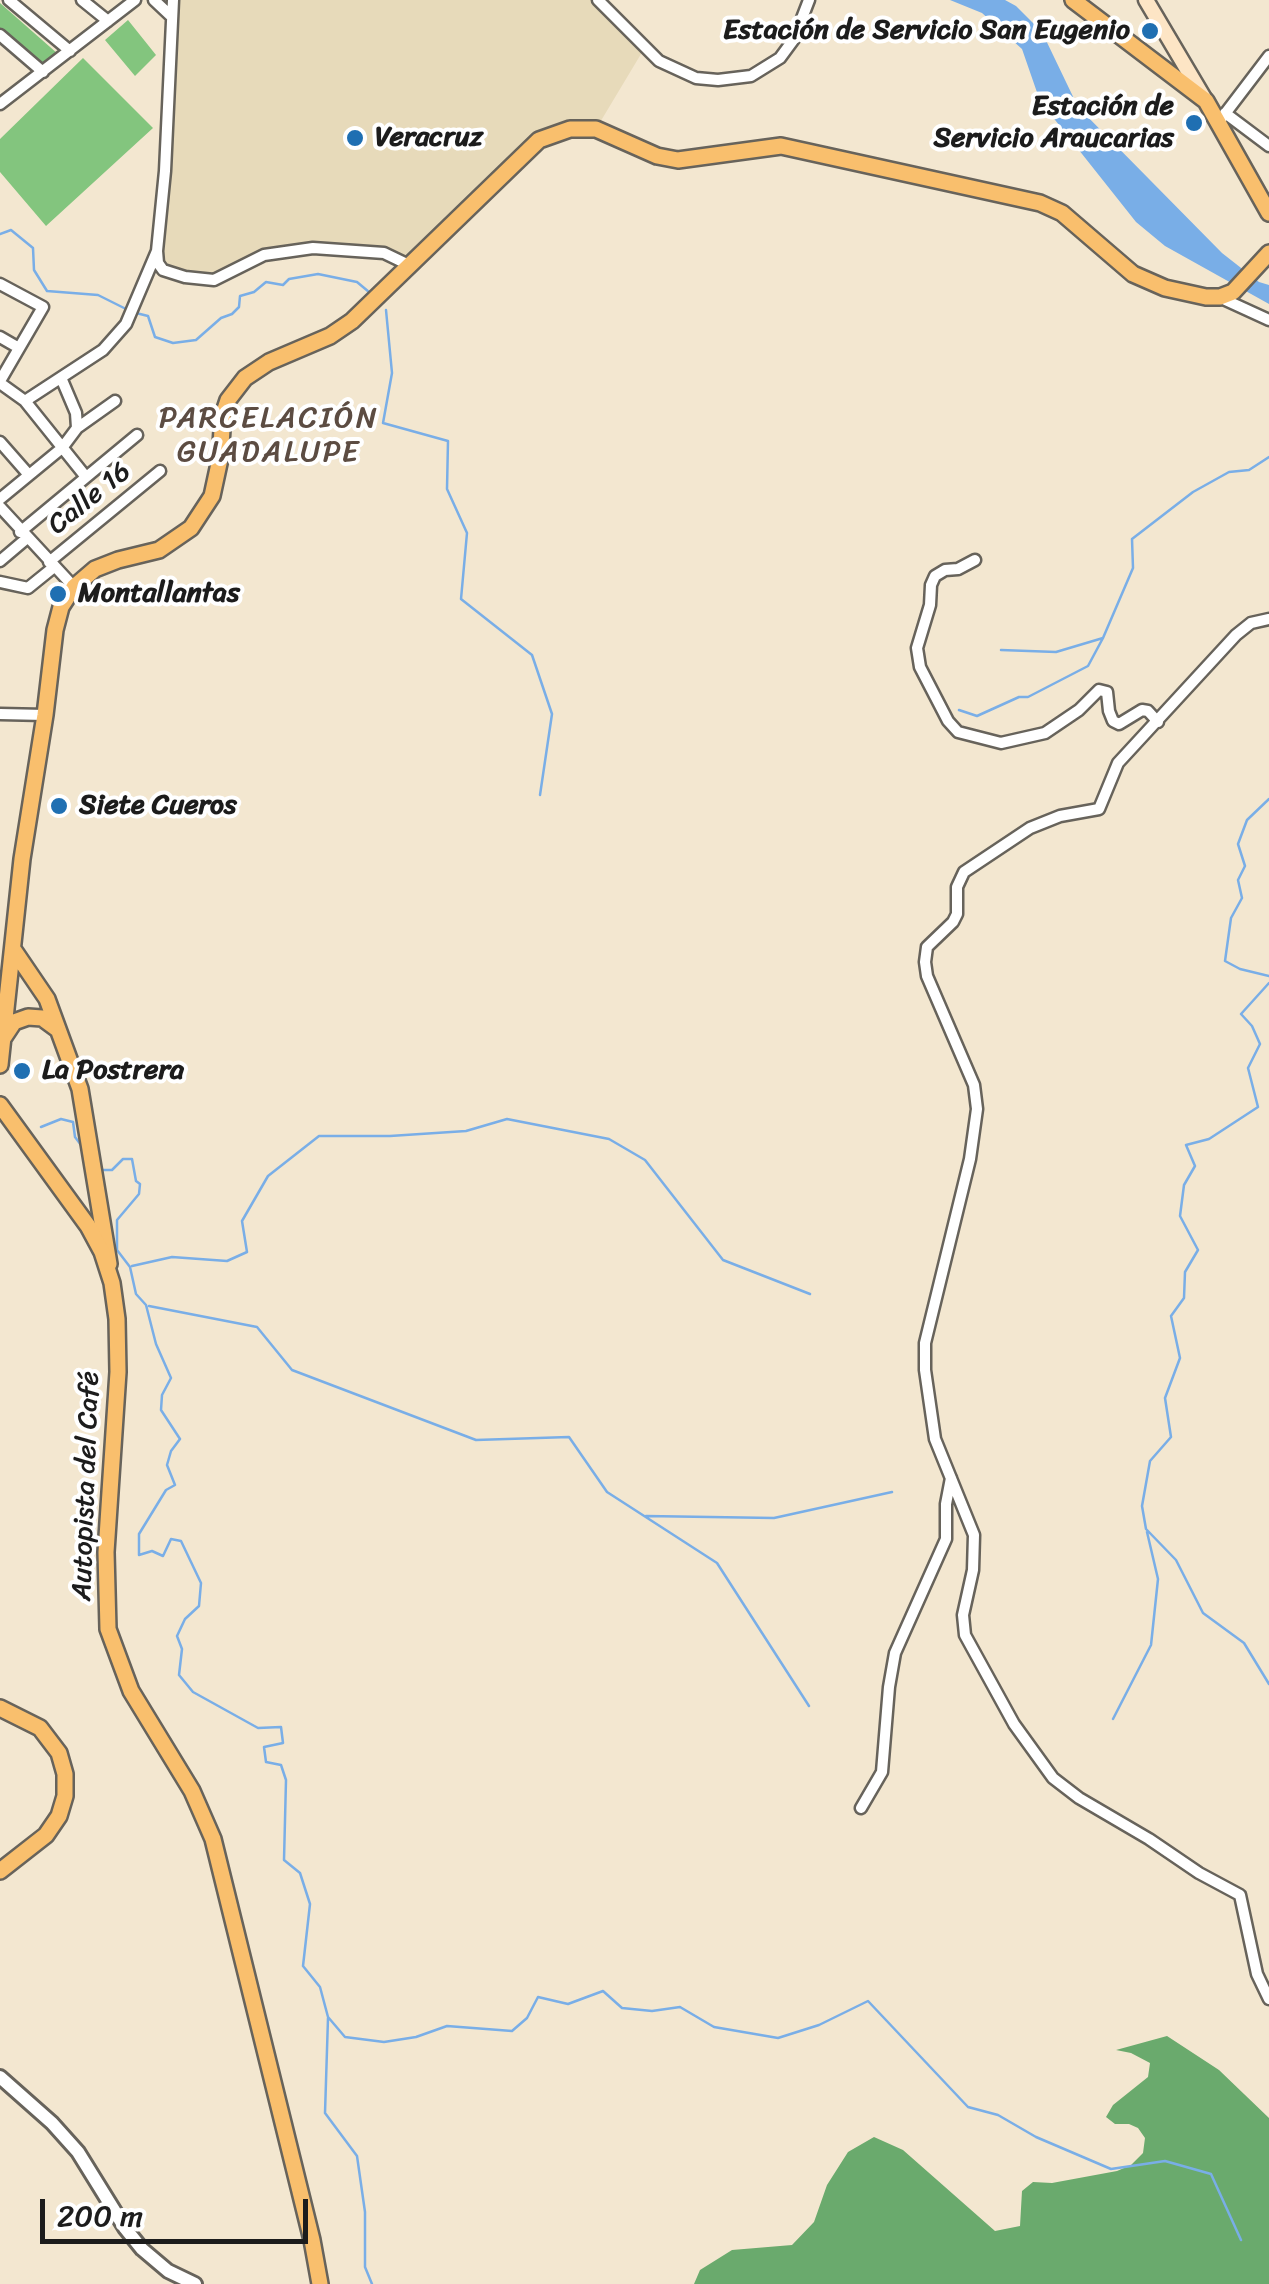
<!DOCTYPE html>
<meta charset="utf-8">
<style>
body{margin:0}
#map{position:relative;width:1269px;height:2284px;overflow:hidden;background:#f3e7d0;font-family:Sriracha,sans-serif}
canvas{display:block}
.scale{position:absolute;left:40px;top:2199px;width:268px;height:45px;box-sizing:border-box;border:5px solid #1c1c1c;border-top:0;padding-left:12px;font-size:30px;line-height:35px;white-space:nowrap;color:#1c1c1c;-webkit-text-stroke:8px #fff;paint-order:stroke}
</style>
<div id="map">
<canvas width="1269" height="2284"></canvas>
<div class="scale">200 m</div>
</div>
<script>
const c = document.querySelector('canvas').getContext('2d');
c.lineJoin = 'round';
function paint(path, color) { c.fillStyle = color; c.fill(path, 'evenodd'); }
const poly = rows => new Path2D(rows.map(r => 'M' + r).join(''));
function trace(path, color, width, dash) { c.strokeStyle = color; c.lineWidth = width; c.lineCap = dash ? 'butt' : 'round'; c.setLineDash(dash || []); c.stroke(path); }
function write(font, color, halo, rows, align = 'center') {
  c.font = font + ' Sriracha,sans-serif'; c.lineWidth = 8; c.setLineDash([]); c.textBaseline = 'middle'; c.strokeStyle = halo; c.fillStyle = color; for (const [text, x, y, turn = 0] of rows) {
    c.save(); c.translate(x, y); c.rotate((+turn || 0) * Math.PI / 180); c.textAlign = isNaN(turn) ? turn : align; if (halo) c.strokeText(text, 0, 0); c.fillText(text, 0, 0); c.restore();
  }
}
const built = poly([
 [173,0,598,0,644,49,596,129,548,135,411,266,401,259,313,248,264,255,222,278,163,270,157,250]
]);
const green = poly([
 [0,3,58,54,42,69,0,31],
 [128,20,156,55,135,76,105,40],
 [83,58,153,128,46,226,0,172,0,139]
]);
const forest = poly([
 [1167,2036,1219,2070,1269,2118,1269,2284,694,2284,700,2270,732,2250,792,2245,814,2222,827,2185,848,2152,874,2137,903,2150,995,2231,1020,2226,1022,2191,1033,2182,1052,2183,1117,2171,1131,2165,1143,2153,1145,2138,1138,2128,1129,2124,1115,2124,1106,2117,1113,2105,1148,2077,1150,2063,1131,2053,1116,2050]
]);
const water = poly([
 [950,0,1005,0,1016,6,1042,32,1078,107,1222,253,1259,282,1269,285,1269,304,1165,246,1136,222,1040,101,1022,49,982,13]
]);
const stream = poly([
 [0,234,11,230,33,248,34,270,47,291,98,295,128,310],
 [386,310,392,373,383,423,448,441,447,489,467,533,461,599,532,655,552,714,540,795],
 [136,313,148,316,155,337,173,343,196,340,221,318,232,314,239,307,240,296,254,292,266,282,283,285,289,279,318,274,357,282,369,292],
 [1001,650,1056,652,1103,638,1133,568,1132,539,1193,492,1229,472,1249,470,1269,457],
 [959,710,977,716,1019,697,1028,697,1088,666,1103,638],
 [1269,799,1247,820,1238,844,1245,866,1238,880,1242,898,1231,918,1225,961,1240,969,1269,976],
 [1269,983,1241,1014,1252,1026,1260,1044,1248,1068,1258,1107,1209,1139,1186,1145,1195,1166,1184,1185,1180,1216,1198,1250,1185,1272,1184,1298,1171,1316,1180,1358,1165,1398,1171,1437,1150,1461,1142,1506,1146,1529,1176,1560,1203,1613,1244,1643,1269,1684],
 [41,1127,61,1119,73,1122,75,1137,81,1145],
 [103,1170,112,1170,123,1159,132,1159,136,1181,140,1184,139,1194,117,1220,117,1250,130,1267,136,1294,146,1305,156,1344,171,1378,162,1395,161,1410,180,1439,171,1451,167,1465,175,1485,166,1490,139,1534,139,1555,152,1551,163,1556,171,1539,181,1541,201,1583,199,1606,185,1619,177,1636,182,1649,179,1675,193,1692,258,1728,281,1727,283,1743,264,1747,266,1762,281,1765,286,1780,284,1860,300,1873,310,1904,303,1966,320,1987,328,2017,345,2037,384,2042,416,2037,447,2026,512,2031,527,2018,538,1997,568,2004,603,1991,622,2008,652,2011,680,2007,714,2027,778,2038,819,2025,868,2001,968,2107,998,2115,1036,2137,1111,2169,1165,2161,1211,2174,1241,2240],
 [132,1266,172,1257,227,1261,247,1252,242,1221,268,1176,319,1136,390,1136,466,1131,507,1119,609,1139,645,1160,723,1260,810,1294],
 [149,1306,257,1327,292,1370,476,1440,569,1437,607,1492,717,1563,809,1706],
 [646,1516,774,1518,892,1492],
 [1113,1719,1151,1645,1158,1579,1147,1532],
 [328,2018,325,2113,357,2156,365,2212,365,2267,372,2284]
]);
const minor = poly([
 [9,0,70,51],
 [82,0,108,21],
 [154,0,171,16],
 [173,0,165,171,157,251,158,263,163,270,185,277,214,280,264,255,313,248,384,253,411,266],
 [598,0,659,61,696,78,718,80,751,76,780,58,794,39,809,0],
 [0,35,43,72],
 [0,104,135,0],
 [1225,113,1269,146],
 [1218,123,1269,56],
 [0,284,43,307,0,381],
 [1221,298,1269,320],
 [0,337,19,348],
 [62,380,76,413,77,428],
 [0,383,25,401,86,477],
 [25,401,103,350,126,324,157,251],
 [0,442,29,475],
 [0,499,62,448,77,428,115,401],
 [0,507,74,587],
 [20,532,137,435],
 [975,560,958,569,945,570,935,576,931,585,930,605,917,648,920,667,948,721,958,732,1001,743,1045,733,1079,710,1099,690,1107,692,1109,711,1113,721,1119,724,1142,710,1148,711,1158,722],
 [0,561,26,539],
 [49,562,160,471],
 [0,582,28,588,54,567],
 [1269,619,1251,623,1236,635,1118,763,1099,809,1060,816,1030,828,964,872,957,887,957,914,953,922,927,947,925,962,927,976,974,1085,977,1109,970,1159,925,1343,925,1370,935,1439,974,1535,973,1570,963,1615,965,1635,1014,1724,1053,1778,1079,1798,1149,1839,1199,1873,1240,1895,1257,1974,1269,1999],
 [0,714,45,715],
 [861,1808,882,1772,889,1687,895,1653,946,1539,946,1504,951,1478]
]);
const tertiary = poly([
 [0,2077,52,2123,78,2152,125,2228,142,2249,168,2271,195,2284]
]);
const secondary = poly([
 [1146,0,1204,98]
]);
const primary = poly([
 [1073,0,1206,101,1269,213],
 [13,949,47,999,80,1089,109,1264],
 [4,1037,14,1022,28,1017,42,1018,57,1029],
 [0,1065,22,859,45,715,55,630,61,607,74,587,95,569,118,560,159,550,191,528,212,496,220,459,223,415,228,400,245,378,269,362,330,336,352,321,539,140,570,129,596,129,657,156,678,160,781,146,1040,203,1062,213,1133,274,1165,288,1206,297,1220,297,1233,292,1269,253]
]);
const trunk = poly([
 [0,1105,88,1226,102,1252,112,1283,117,1319,118,1372,106,1552,108,1629,131,1691,192,1791,213,1839,312,2240,320,2284],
 [0,1708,40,1728,59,1753,65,1774,65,1796,59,1816,46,1835,0,1871]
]);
const markers = [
 [1150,31,10,"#1f6fb2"],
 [1194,123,10,"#1f6fb2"],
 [355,138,10,"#1f6fb2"],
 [58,594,10,"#1f6fb2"],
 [59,806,10,"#1f6fb2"],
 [22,1071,10,"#1f6fb2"]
];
const poiNames = [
 ["Estación de Servicio San Eugenio",1130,31,"right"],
 ["Estación de",1174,107,"right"],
 ["Servicio Araucarias",1174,139,"right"],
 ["Veracruz",375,138],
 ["Montallantas",78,594],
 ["Siete Cueros",79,806],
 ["La Postrera",42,1071]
];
const streetNames = [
 ["Calle 16",90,499,-39],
 ["Autopista del Café",87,1486,-88]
];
const neighbourhoodNames = [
 ["PARCELACIÓN",269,419],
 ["GUADALUPE",269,453]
];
paint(built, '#e7daba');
paint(green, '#83c57e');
paint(forest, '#6aaa6d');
paint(water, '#79aee7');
trace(stream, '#79aee7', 2.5);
trace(minor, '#67635b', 15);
trace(tertiary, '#67635b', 18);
trace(secondary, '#67635b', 19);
trace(primary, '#67635b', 20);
trace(trunk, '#67635b', 20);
trace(minor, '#fff', 10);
trace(tertiary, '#fff', 12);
trace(secondary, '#fde5c5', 14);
trace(primary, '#f9bf6d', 15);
trace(trunk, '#f9bf6d', 15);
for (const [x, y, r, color] of markers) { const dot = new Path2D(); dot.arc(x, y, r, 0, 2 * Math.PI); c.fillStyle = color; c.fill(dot); trace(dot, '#fff', 4); }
write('bold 28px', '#1c1c1c', '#fff', poiNames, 'left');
write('28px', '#1c1c1c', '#fff', streetNames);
c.letterSpacing = '2.5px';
write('30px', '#5c4c42', '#fff', neighbourhoodNames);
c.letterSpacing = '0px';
</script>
